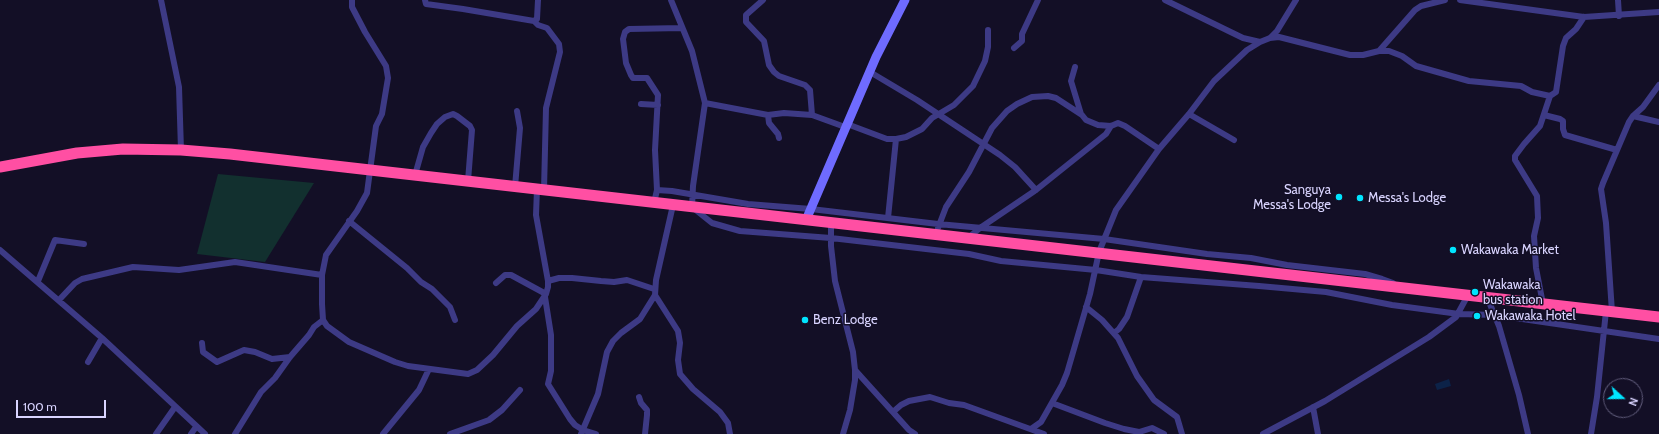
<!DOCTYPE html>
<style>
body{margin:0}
#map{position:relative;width:1659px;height:434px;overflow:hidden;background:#130f26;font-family:Cabin,sans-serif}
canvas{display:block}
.north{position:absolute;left:1603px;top:378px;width:40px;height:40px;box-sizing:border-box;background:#130f26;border:1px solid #625e7d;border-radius:50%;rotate:111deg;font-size:11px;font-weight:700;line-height:16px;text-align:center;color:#d9d4ff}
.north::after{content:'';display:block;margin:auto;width:14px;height:18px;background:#00e5ff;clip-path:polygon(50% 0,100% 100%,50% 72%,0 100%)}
.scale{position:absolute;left:16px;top:400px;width:90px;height:18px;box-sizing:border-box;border:2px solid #d9d4ff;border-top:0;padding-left:5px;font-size:12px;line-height:14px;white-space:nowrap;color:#d9d4ff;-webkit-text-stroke:3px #130f26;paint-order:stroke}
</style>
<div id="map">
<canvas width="1659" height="434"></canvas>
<div class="north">N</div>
<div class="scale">100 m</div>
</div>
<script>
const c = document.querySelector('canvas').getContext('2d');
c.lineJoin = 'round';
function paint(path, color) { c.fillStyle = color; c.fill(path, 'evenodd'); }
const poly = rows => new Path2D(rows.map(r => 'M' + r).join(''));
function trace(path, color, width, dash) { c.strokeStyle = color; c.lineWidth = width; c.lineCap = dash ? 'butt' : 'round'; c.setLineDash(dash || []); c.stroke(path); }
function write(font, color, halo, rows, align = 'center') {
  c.font = font + ' Cabin,sans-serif'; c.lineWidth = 3; c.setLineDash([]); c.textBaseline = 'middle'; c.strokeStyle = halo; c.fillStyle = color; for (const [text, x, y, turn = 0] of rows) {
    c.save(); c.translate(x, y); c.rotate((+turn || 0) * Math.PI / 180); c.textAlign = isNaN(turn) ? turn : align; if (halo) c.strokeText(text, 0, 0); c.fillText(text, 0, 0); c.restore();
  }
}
const green = poly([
 [218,174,314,183,265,262,197,254]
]);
const water = poly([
 [1449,379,1451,386,1437,390,1435,384]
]);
const street = poly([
 [161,0,179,87,181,150],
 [352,0,352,7,365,32,386,66,388,78,382,114,376,126,367,193,357,211,326,255,322,275,322,304,323,320,327,326,349,342,395,362,408,366,468,374,477,370,493,355,517,326,536,309,546,294,548,287,548,281,536,215,537,189],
 [425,0,426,4,463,9,534,21,537,19,538,0],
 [671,0,692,51,705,103,693,186,692,207,712,223,740,231,831,238,969,254,1001,261,1096,270,1141,277,1259,286,1326,292,1392,305,1459,314,1495,315,1659,339],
 [763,0,746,15,746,22,764,41,769,65,774,72,779,76,805,85,810,90,812,115],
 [1165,0,1243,38,1260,42,1270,38,1277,31,1296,0],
 [1460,0,1584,17,1659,12],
 [1618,0,1619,16],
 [534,21,538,25,547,28,559,44,560,52,546,108,544,190],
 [1270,38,1279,37,1350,55,1363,55,1379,51,1415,10,1421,6,1445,0],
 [1014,48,1022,41,1022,34,1038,0],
 [1379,51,1389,51,1402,56,1416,66,1469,81,1521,86,1532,92,1550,96],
 [1075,67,1071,81,1081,114],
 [870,72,917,100,1000,155,1015,167,1036,190],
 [705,103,768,115,784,113,812,115,845,127],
 [641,104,658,105],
 [1189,114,1234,140],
 [768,115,769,123,778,134,779,138],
 [1544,115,1560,119,1563,121,1563,129,1565,135,1617,150],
 [1633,116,1659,122],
 [847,124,887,139,896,139,906,137,922,129,932,118,954,105,973,86,985,61,988,47,988,30],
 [415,175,423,147,431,133,437,124,445,117,453,114,457,116,470,126,472,130,468,181],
 [515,187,520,128,517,111],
 [657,190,672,191,748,204,811,209,938,224,1104,239,1207,254,1251,258,1287,265,1365,274,1382,279,1393,283],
 [654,203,657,190,655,150,658,95,647,78,633,78,631,75,626,63,623,39,625,32,629,29,682,28],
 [673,205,656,280,655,295,678,331,680,343,678,360,680,374,693,389,720,412,728,423,730,434],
 [888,218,896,139],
 [349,221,407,268,421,282,432,289,450,307,455,320],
 [831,223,831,246,835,281,853,352,855,370,909,430,915,434],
 [938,228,946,207,969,172,992,128,1007,111,1017,104,1032,97,1048,96,1056,98,1082,115,1086,120,1098,125,1111,126,1118,123,1125,126,1159,149],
 [968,238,980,228,1036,190,1106,134,1111,126],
 [0,250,102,338,205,434],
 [38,281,55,240,84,244],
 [548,281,559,278,572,278,601,281,614,282,627,280,654,289],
 [496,283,505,275,511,275,546,294],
 [545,297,551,335,551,371,548,384,570,419,575,425,583,430,596,434],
 [1487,297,1499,326,1519,395,1528,434],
 [59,300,75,283,82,279,133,267,179,270,235,262,322,275],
 [1543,304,1536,268,1534,236,1538,218,1537,196,1515,160,1515,156,1524,144,1540,126,1550,96,1556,92,1563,46,1566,38,1576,29,1584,17],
 [1086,307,1102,320,1118,338,1137,376,1154,400,1177,417,1182,434],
 [1612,312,1606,223,1601,189,1603,183,1629,122,1633,116,1643,107,1659,85],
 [1114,333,1119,329,1127,317,1141,277],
 [202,343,203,352,217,362,244,350,255,352,272,359,290,357],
 [88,362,102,338],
 [639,397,641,403,647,410,647,415,645,434],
 [1052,403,1105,423,1124,429,1139,432,1152,428,1164,434],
 [1313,407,1318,434],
 [893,412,901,405,909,401,930,397,949,403,964,405,1044,434],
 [1031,429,1041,422,1045,415,1062,385,1067,373,1090,294,1099,252,1116,210,1159,149,1189,114,1214,81,1247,50,1260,42],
 [156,434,175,407],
 [191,434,196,427],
 [235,434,261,392,275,378,290,357,309,335,314,327,323,320],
 [383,434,419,390,429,369],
 [450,434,489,420,502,410,520,390],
 [581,434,598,394,607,352,613,341,621,333,640,319,655,295],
 [843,434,850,410,855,380,855,370],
 [1263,434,1325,401,1429,337,1456,317,1468,295],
 [1591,434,1597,397,1606,311]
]);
const secondary = poly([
 [806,220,876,57,905,0]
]);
const highway = poly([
 [0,167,77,153,123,149,181,150,230,154,1659,317]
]);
const markers = [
 [1339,197,4,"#00e5ff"],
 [1360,198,4,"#00e5ff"],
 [1453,250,4,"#00e5ff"],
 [1475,292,4,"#00e5ff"],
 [1477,316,4,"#00e5ff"],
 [805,320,4,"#00e5ff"]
];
const poiNames = [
 ["Sanguya",1331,190,"right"],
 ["Messa's Lodge",1331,205,"right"],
 ["Messa's Lodge",1368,198],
 ["Wakawaka Market",1461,250],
 ["Wakawaka",1483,285],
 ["bus station",1483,300],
 ["Wakawaka Hotel",1485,316],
 ["Benz Lodge",813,320]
];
paint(green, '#12302f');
paint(water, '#0c2248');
trace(street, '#3d3a85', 6);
trace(secondary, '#6f6bff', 9);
trace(highway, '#ff4fa3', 11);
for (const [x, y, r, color] of markers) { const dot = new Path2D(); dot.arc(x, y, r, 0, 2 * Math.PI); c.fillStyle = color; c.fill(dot); trace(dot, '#130f26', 1.5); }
write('13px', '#d9d4ff', '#130f26', poiNames, 'left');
</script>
